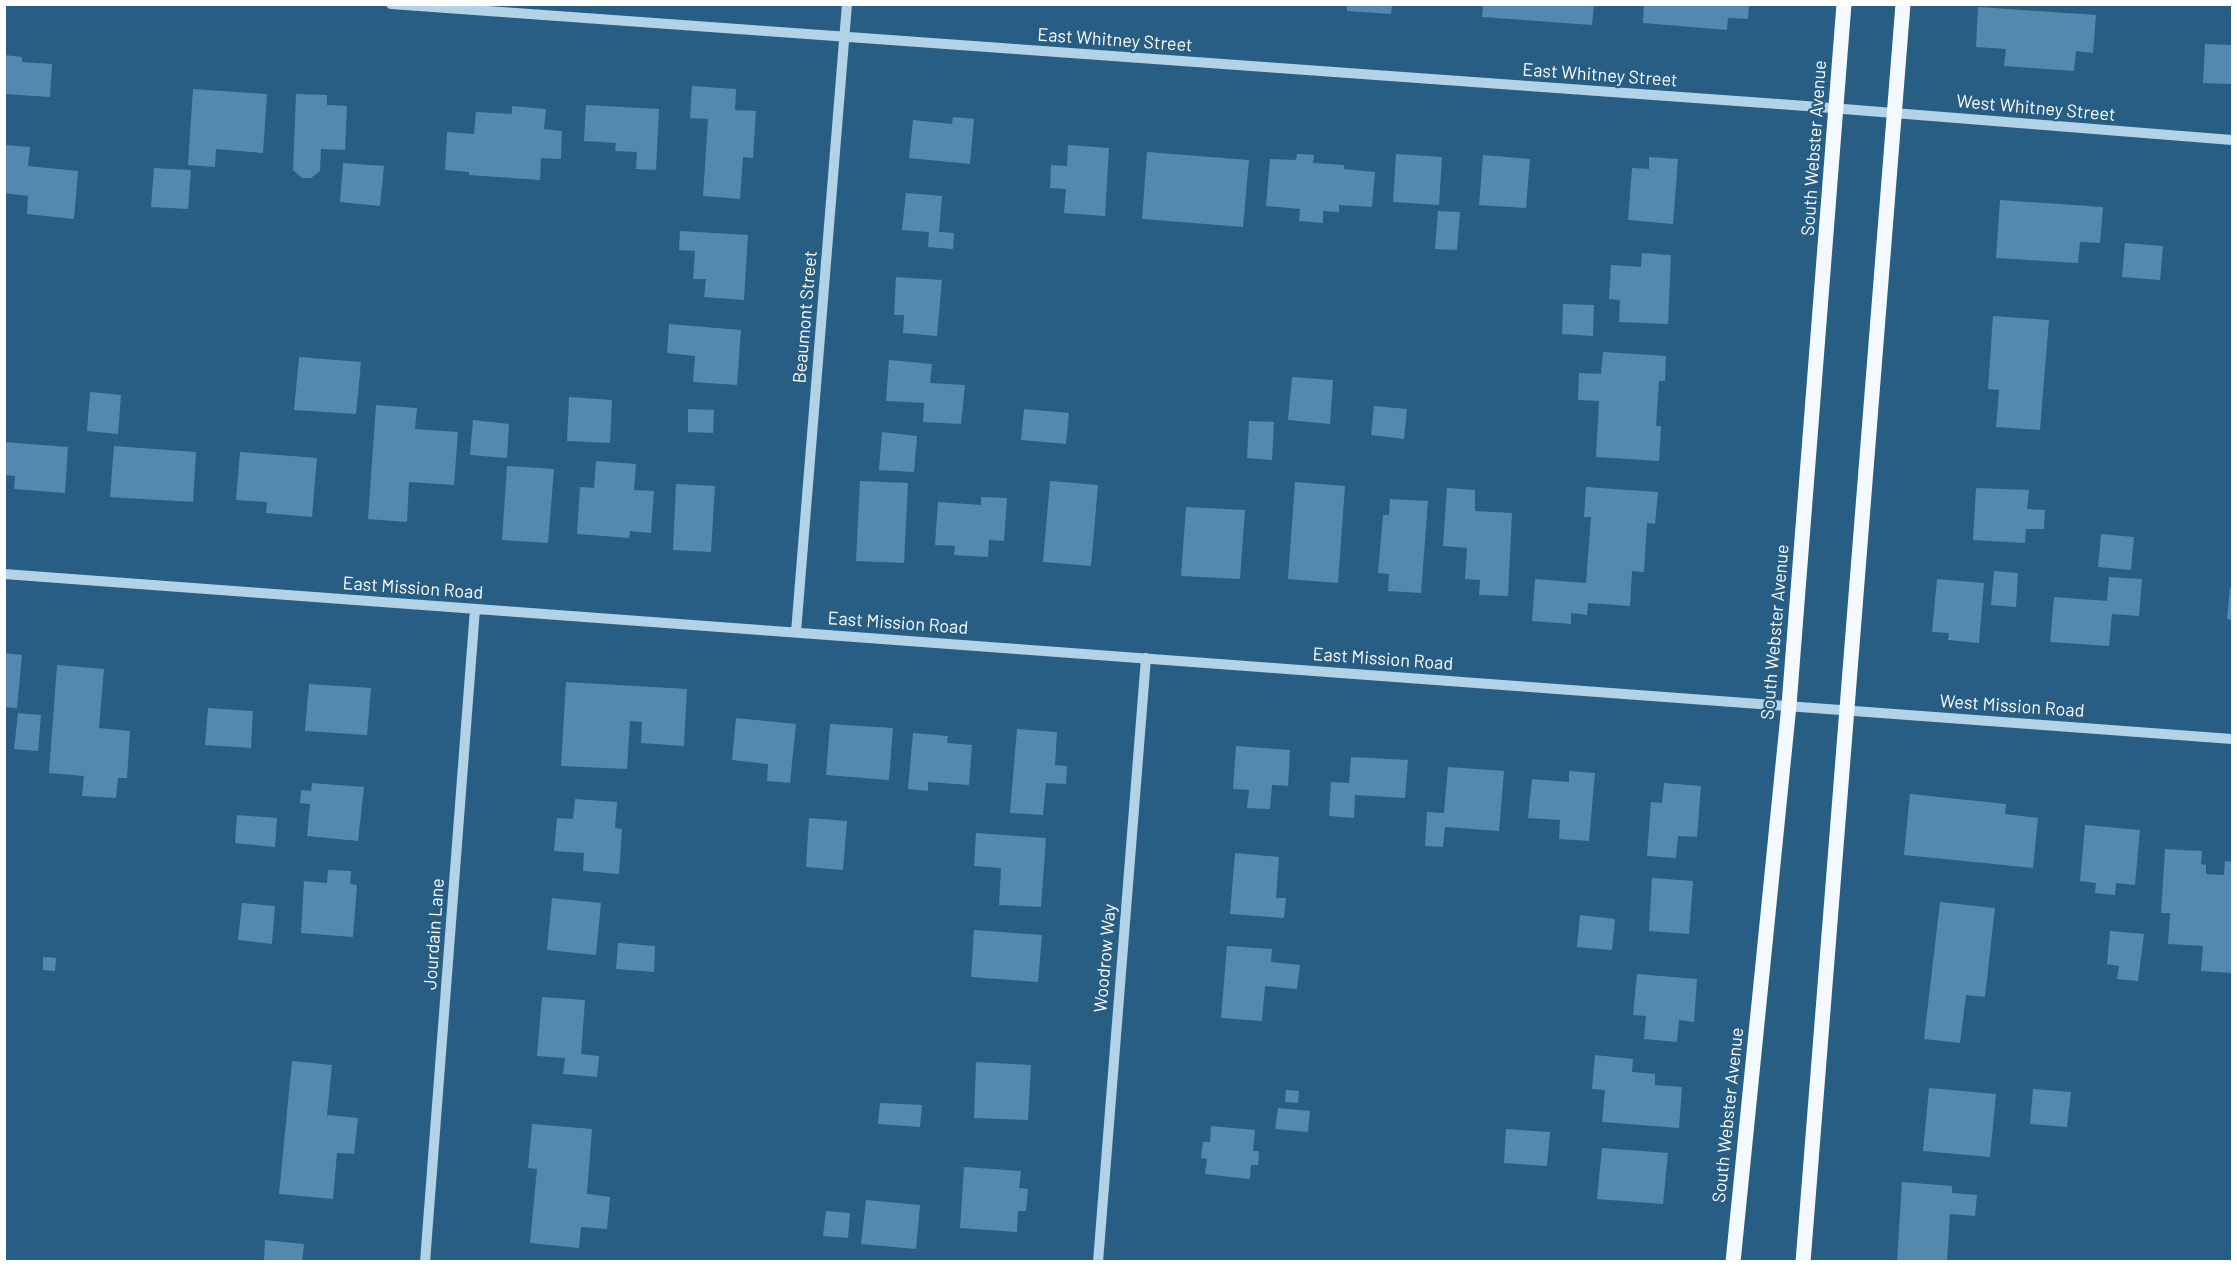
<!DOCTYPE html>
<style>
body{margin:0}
#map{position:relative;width:2237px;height:1266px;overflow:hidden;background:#285e84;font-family:Barlow,sans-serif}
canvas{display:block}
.frame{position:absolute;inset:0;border:6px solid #fff;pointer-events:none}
</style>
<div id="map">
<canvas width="2237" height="1266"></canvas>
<div class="frame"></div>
</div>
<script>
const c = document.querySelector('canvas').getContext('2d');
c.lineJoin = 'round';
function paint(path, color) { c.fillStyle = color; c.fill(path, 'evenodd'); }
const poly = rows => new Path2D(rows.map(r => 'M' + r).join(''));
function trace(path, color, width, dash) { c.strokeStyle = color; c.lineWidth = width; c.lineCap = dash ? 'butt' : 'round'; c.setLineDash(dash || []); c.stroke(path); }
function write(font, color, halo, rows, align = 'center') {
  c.font = font + ' Barlow,sans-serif'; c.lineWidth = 4.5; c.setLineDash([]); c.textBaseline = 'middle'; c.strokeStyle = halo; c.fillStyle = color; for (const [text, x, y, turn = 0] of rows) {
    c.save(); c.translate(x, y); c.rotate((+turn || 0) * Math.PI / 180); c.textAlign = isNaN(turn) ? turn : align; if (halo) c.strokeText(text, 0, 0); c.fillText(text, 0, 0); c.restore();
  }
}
const building = poly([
 [1483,4,1594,4,1592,25,1482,17],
 [1644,4,1749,4,1748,19,1728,18,1727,30,1643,23],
 [1347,5,1392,5,1391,14,1347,11],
 [1978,7,2096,15,2093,53,2076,51,2074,71,2004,66,2006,49,1976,47],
 [2205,44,2232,45,2232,84,2203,83],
 [4,55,22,57,22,62,52,64,50,97,4,94],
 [692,86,736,89,735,110,756,111,753,158,743,157,740,199,703,196,708,119,690,118],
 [193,89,267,94,263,153,216,149,215,167,188,165],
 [296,94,327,95,327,105,347,106,345,150,321,149,320,171,311,178,302,178,293,170],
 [586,105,659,109,656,170,636,169,637,152,615,151,616,143,584,141],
 [512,106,546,109,544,129,562,131,561,159,541,158,540,180,469,175,469,172,445,170,447,132,474,134,476,112,512,114],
 [953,117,974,119,970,164,909,158,913,120,952,124],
 [4,145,30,147,28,166,78,171,74,219,27,214,28,196,4,193],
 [1068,145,1109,148,1105,216,1064,213,1066,189,1050,188,1051,165,1067,166],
 [1147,152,1249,160,1243,227,1142,219],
 [1297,154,1314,155,1313,163,1344,165,1344,169,1375,172,1372,207,1339,205,1339,212,1323,211,1323,223,1299,221,1300,209,1266,206,1270,159,1296,160],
 [1396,154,1442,157,1439,205,1393,202],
 [1483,155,1530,159,1526,208,1479,205],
 [1649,157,1678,159,1673,224,1628,220,1632,168,1649,169],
 [343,163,384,166,380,206,340,202],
 [154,168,191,170,188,209,151,207],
 [906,193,942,196,939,232,954,233,953,249,928,247,929,232,902,230],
 [2000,200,2103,207,2100,243,2080,242,2078,263,1996,258],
 [1438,211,1460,212,1457,250,1435,249],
 [680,231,748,235,744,300,704,297,706,279,693,279,695,251,679,250],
 [2125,243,2163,246,2160,280,2122,277],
 [1642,253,1671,255,1668,324,1619,322,1620,300,1609,299,1611,265,1641,267],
 [896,277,942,280,937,336,903,333,904,315,894,315],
 [1563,304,1594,305,1593,336,1562,334],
 [1993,316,2049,320,2040,430,1996,427,1999,390,1988,389],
 [669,324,741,330,737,385,693,382,695,356,667,353],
 [1603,352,1666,356,1665,381,1659,381,1656,426,1661,426,1659,461,1596,457,1599,401,1578,400,1579,373,1601,374],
 [299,357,361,362,356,414,294,410],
 [889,360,932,364,930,383,965,385,961,424,923,422,924,403,886,401],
 [1292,377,1333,380,1330,424,1288,420],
 [90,392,121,395,118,434,87,431],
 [569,397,612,400,610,443,567,441],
 [376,405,417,408,415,429,458,432,454,485,409,482,407,522,368,519],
 [1374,406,1407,409,1404,439,1371,435],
 [688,409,714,410,713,433,688,432],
 [1024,409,1069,413,1066,444,1021,440],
 [473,420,509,424,507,458,470,455],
 [1249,421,1274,422,1272,460,1247,458],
 [882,432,917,436,914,472,879,470],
 [4,442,68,447,65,493,14,489,15,476,4,475],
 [114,446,196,452,193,502,110,497],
 [240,452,317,458,312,517,266,513,267,502,236,500],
 [596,461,636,464,634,490,654,491,651,533,630,531,629,538,577,534,580,487,594,488],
 [507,466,554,469,548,543,502,540],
 [860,481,908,483,904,563,856,561],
 [1050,481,1098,485,1091,566,1043,562],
 [1295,482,1345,486,1338,583,1288,579],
 [676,484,715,486,711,552,673,550],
 [1586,487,1658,492,1655,524,1647,523,1644,572,1632,571,1630,606,1588,603,1587,615,1571,613,1571,624,1532,621,1535,579,1586,583,1591,517,1584,517],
 [1447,488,1475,490,1475,511,1512,513,1508,596,1479,595,1480,580,1465,579,1467,548,1443,546],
 [1976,488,2029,490,2027,509,2045,510,2044,529,2026,529,2025,543,1973,540],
 [981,497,1007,498,1004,541,989,540,988,557,954,555,955,546,935,545,938,502,981,505],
 [1390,499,1428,501,1421,593,1388,591,1389,574,1378,573,1383,515,1389,515],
 [1186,507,1245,510,1240,579,1181,576],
 [2101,534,2134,537,2131,570,2098,567],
 [1994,571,2018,573,2016,607,1991,605],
 [2109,577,2142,579,2139,616,2112,614,2109,646,2050,642,2054,597,2107,601],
 [1937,579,1984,583,1979,643,1948,640,1949,633,1932,632],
 [2230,588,2232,588,2232,620,2227,619],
 [4,653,22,655,17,708,4,707],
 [57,665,104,669,99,728,130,731,127,778,118,778,116,798,82,796,84,776,49,773],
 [566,682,687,689,684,746,641,743,642,722,630,721,627,769,561,766],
 [309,684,371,688,367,735,305,731],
 [208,708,253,711,251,748,205,745],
 [18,713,41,715,38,751,14,749],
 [736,718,796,724,790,783,767,781,768,764,732,760],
 [830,724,893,728,889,780,826,775],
 [1017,729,1057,732,1055,765,1067,766,1066,784,1046,783,1043,815,1010,813],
 [913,733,948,736,947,743,972,745,969,785,928,782,928,791,908,789],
 [1236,746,1290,750,1288,786,1272,785,1270,809,1247,808,1249,790,1233,789],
 [1351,757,1408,760,1405,798,1355,795,1354,818,1329,816,1331,782,1349,783],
 [1448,767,1504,771,1499,831,1445,827,1443,847,1425,846,1427,812,1444,813],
 [1569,771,1595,773,1589,841,1559,839,1560,820,1528,818,1532,779,1569,782],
 [312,783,364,787,358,841,307,836,310,804,300,803,301,790,311,791],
 [1664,783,1701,786,1697,837,1678,836,1676,858,1647,856,1651,802,1662,803],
 [1910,794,2006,804,2005,814,2038,818,2033,868,1904,855],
 [575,799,617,802,615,828,622,829,619,874,583,871,584,853,554,851,557,818,573,819],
 [237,815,277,818,275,847,235,843],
 [809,818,847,821,843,870,806,867],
 [2085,825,2140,830,2135,885,2116,883,2115,895,2095,893,2096,883,2080,881],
 [976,833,1046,838,1041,907,999,905,1001,868,974,866],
 [2165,849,2202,851,2201,864,2206,865,2206,874,2224,875,2225,861,2232,862,2232,973,2201,971,2203,946,2168,944,2170,913,2161,913],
 [1235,853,1279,857,1276,898,1286,898,1284,918,1230,914],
 [328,870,351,871,350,884,357,885,353,937,301,933,304,881,327,883],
 [1652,878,1693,881,1689,934,1649,931],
 [552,898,601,903,596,955,547,950],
 [1940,902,1995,908,1985,997,1966,995,1960,1043,1924,1039],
 [242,903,275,906,272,944,238,940],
 [1580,915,1615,919,1612,950,1577,947],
 [974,930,1042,935,1038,982,971,977],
 [2110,931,2144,934,2138,981,2117,979,2119,966,2107,964],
 [618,943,655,946,654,972,616,969],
 [1227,946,1272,949,1271,962,1300,965,1297,989,1265,986,1262,1021,1221,1018],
 [43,957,56,958,55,971,43,970],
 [1637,974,1697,979,1694,1022,1679,1020,1677,1042,1644,1039,1646,1016,1633,1015],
 [542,997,585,1000,581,1054,599,1056,597,1077,563,1074,565,1058,537,1056],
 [1595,1055,1633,1059,1632,1072,1655,1074,1655,1085,1682,1087,1679,1128,1602,1122,1605,1090,1592,1089],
 [292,1061,332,1065,327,1115,358,1118,354,1154,337,1153,333,1199,279,1194],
 [976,1062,1031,1065,1028,1120,974,1118],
 [1929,1088,1996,1094,1990,1157,1923,1151],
 [2033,1089,2071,1092,2067,1127,2030,1124],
 [1286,1090,1299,1091,1298,1103,1285,1102],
 [880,1103,922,1105,920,1127,878,1124],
 [1278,1108,1310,1111,1308,1132,1275,1129],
 [532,1124,592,1129,587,1194,610,1197,607,1229,581,1227,579,1248,530,1243,537,1169,528,1168],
 [1211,1126,1255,1130,1253,1151,1259,1151,1258,1165,1251,1165,1250,1179,1205,1174,1207,1159,1201,1158,1203,1142,1210,1142],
 [1506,1129,1550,1132,1547,1166,1504,1163],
 [1602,1148,1668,1153,1663,1204,1597,1199],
 [964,1167,1021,1171,1019,1188,1028,1189,1026,1211,1018,1211,1017,1232,960,1228],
 [1902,1182,1952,1186,1952,1193,1977,1195,1975,1216,1950,1214,1947,1262,1897,1262],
 [866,1200,920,1205,916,1249,861,1244],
 [826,1211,850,1213,848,1238,823,1236],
 [265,1240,304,1244,302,1262,264,1262]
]);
const minor = poly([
 [391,4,1806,106,2232,140],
 [4,574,2232,739],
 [796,632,847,4],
 [425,1262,475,609],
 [1098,1262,1146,658]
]);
const major = poly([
 [1733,1262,1789,705,1844,4],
 [1803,1262,1903,4]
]);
const streetNames = [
 ["East Whitney Street",1115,40,4],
 ["East Whitney Street",1600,75,4],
 ["West Whitney Street",2036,108,5],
 ["South Webster Avenue",1814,148,-86],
 ["Beaumont Street",805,317,-85],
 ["East Mission Road",413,588,4],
 ["East Mission Road",898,623,4],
 ["South Webster Avenue",1775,632,-85],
 ["East Mission Road",1383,659,4],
 ["West Mission Road",2012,706,4],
 ["Jourdain Lane",434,934,-86],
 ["Woodrow Way",1105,958,-85],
 ["South Webster Avenue",1728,1115,-84]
];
paint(building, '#5489ad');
trace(minor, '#b1d2e7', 10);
trace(major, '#f3f9fe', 15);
write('18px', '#fff', '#285e84', streetNames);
</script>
